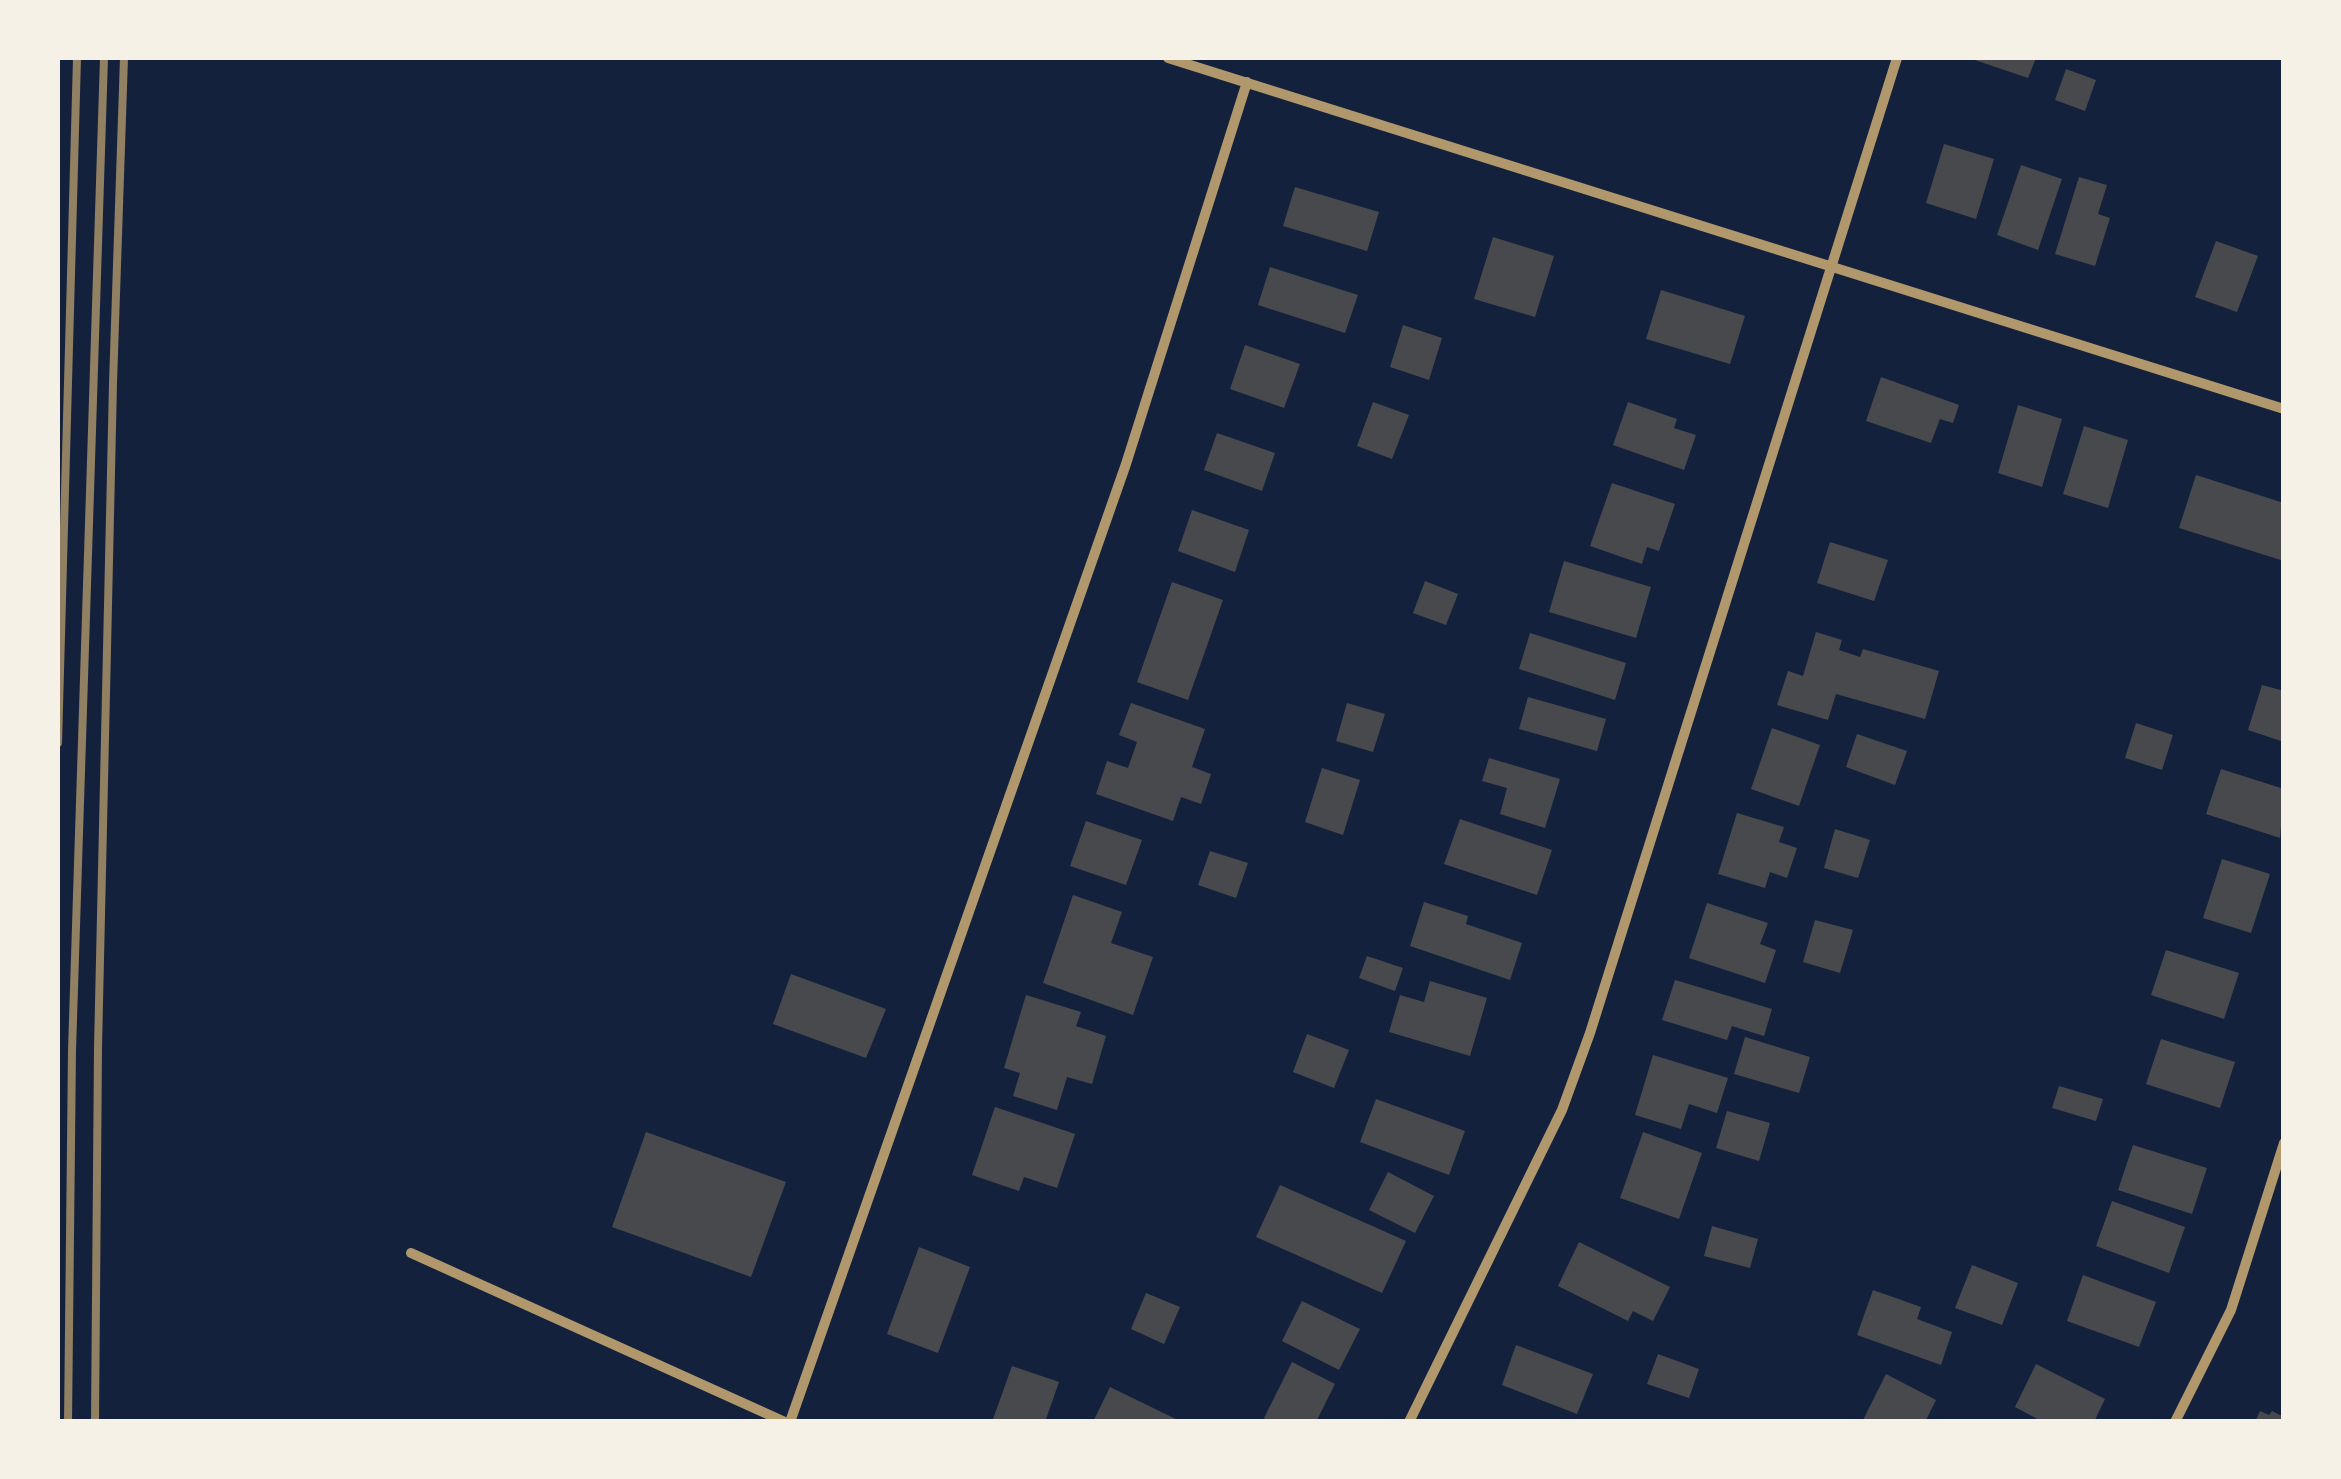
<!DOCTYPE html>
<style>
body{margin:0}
#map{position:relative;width:2341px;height:1479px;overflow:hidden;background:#14213d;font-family:Cabin,sans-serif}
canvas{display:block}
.frame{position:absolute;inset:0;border:60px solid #f6f1e7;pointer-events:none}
</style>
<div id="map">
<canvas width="2341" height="1479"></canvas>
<div class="frame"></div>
</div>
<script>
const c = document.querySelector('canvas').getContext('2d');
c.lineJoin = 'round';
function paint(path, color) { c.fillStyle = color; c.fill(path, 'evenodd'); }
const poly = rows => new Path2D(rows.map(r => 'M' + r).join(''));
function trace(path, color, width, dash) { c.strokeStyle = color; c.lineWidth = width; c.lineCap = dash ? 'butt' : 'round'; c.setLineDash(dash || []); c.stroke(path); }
const building = poly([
 [1969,58,2036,58,2028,78],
 [2066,69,2096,80,2085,111,2055,100],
 [1944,144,1994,159,1976,219,1926,203],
 [2021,165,2062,179,2038,250,1997,235],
 [2079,177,2107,185,2098,214,2110,218,2095,266,2055,254],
 [1295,187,1379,212,1367,251,1283,226],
 [1493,237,1554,256,1535,317,1474,299],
 [2216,241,2258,256,2237,312,2195,297],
 [1270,267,1358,295,1345,333,1258,305],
 [1661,290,1745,316,1730,364,1646,339],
 [1403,325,1442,338,1429,380,1390,367],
 [1245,345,1300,364,1284,408,1230,389],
 [1881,377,1959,405,1953,423,1940,419,1931,443,1866,421],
 [1373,402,1409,415,1392,459,1357,446],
 [1628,402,1677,419,1674,428,1696,435,1684,470,1613,445],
 [2018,405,2062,419,2042,487,1998,473],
 [2084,426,2128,440,2108,508,2063,494],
 [1217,433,1275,453,1262,491,1204,470],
 [2196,475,2284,503,2284,561,2179,528],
 [1612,483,1675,504,1659,551,1647,547,1642,564,1590,546],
 [1192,510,1249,530,1235,572,1178,551],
 [1830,542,1888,560,1874,601,1817,583],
 [1564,561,1651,587,1636,638,1549,612],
 [1425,581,1458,594,1446,625,1413,613],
 [1172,582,1223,600,1188,700,1137,682],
 [1816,632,1842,640,1839,650,1860,657,1863,649,1939,671,1925,719,1836,694,1828,720,1777,705,1788,671,1803,676],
 [1530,633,1626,663,1615,700,1519,669],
 [2262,685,2284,691,2284,742,2248,730],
 [1528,697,1606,719,1597,751,1519,729],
 [1131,703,1205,729,1192,767,1211,774,1201,804,1181,797,1173,821,1096,794,1107,761,1128,768,1137,742,1119,735],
 [1347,703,1385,714,1373,752,1336,741],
 [2136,723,2173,735,2162,770,2125,758],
 [1772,728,1820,745,1799,806,1751,789],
 [1857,734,1907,751,1895,785,1846,767],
 [1489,758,1560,779,1545,828,1500,814,1507,788,1482,781],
 [1322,768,1360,780,1343,835,1305,822],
 [2221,769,2284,789,2280,838,2206,814],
 [1737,813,1784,827,1779,842,1797,848,1787,878,1770,872,1765,888,1718,874],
 [1460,819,1552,850,1537,895,1444,864],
 [1086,821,1142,840,1126,885,1070,866],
 [1835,829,1870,840,1858,878,1824,868],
 [1210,851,1248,863,1236,898,1198,885],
 [2222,859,2270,874,2251,933,2203,918],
 [1073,895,1122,912,1111,943,1153,957,1133,1015,1043,983],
 [1424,902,1468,916,1466,924,1522,943,1510,980,1410,946],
 [1707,903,1768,923,1760,944,1776,950,1765,983,1689,958],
 [1815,920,1853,930,1840,973,1803,962],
 [2166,950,2239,973,2224,1019,2151,995],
 [1367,956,1403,968,1395,991,1359,978],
 [791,974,886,1009,866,1058,773,1024],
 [1675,980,1772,1009,1764,1036,1732,1026,1727,1040,1662,1020],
 [1430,981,1487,998,1470,1056,1389,1032,1400,995,1424,1002],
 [1026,995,1081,1012,1076,1026,1106,1036,1092,1084,1067,1077,1057,1110,1013,1096,1020,1073,1004,1068],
 [1307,1034,1349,1050,1334,1088,1293,1072],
 [1745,1037,1810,1057,1799,1093,1734,1074],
 [2161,1039,2235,1062,2220,1108,2146,1084],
 [1653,1055,1728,1078,1717,1113,1689,1104,1681,1129,1635,1115],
 [2059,1086,2103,1099,2096,1121,2052,1108],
 [1376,1099,1465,1131,1449,1175,1360,1142],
 [995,1107,1075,1134,1057,1188,1024,1177,1019,1191,972,1175],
 [1727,1111,1770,1123,1759,1161,1716,1148],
 [646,1132,786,1182,751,1277,612,1227],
 [1643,1132,1702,1153,1679,1219,1620,1198],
 [2133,1145,2207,1168,2192,1214,2118,1190],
 [1388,1172,1434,1196,1415,1233,1369,1210],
 [1280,1185,1406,1241,1382,1293,1256,1237],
 [2112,1201,2185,1227,2169,1273,2096,1246],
 [1712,1226,1758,1239,1750,1268,1704,1256],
 [1579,1242,1670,1287,1653,1321,1633,1311,1628,1321,1558,1286],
 [919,1247,970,1267,938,1353,887,1334],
 [1972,1265,2018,1283,2002,1325,1955,1308],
 [2083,1275,2156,1302,2139,1347,2067,1321],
 [1873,1290,1921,1307,1917,1319,1952,1332,1941,1365,1857,1335],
 [1146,1293,1180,1307,1164,1344,1131,1329],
 [1302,1301,1360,1329,1339,1370,1282,1341],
 [1516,1345,1593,1374,1577,1414,1502,1385],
 [1658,1354,1699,1369,1689,1398,1647,1384],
 [1292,1362,1335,1384,1316,1422,1271,1422,1264,1418],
 [2036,1364,2105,1399,2094,1422,2043,1422,2015,1407],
 [1012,1366,1059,1382,1045,1422,992,1422],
 [1886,1374,1936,1400,1925,1422,1862,1422],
 [1110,1387,1182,1422,1093,1422],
 [2260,1411,2269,1415,2272,1411,2284,1417,2284,1422,2255,1422]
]);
const minor = poly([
 [1168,58,2284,409],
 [411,1253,785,1422],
 [790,1422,1126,464,1247,82],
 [1409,1422,1562,1110,1590,1033,1897,58],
 [2175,1422,2231,1310,2284,1143]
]);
const rail = poly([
 [58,743,77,58],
 [68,1422,72,1050,104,58],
 [95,1422,98,1048,113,383,124,58]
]);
paint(building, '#48494c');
trace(minor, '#b1986c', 10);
trace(rail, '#918062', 8);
</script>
